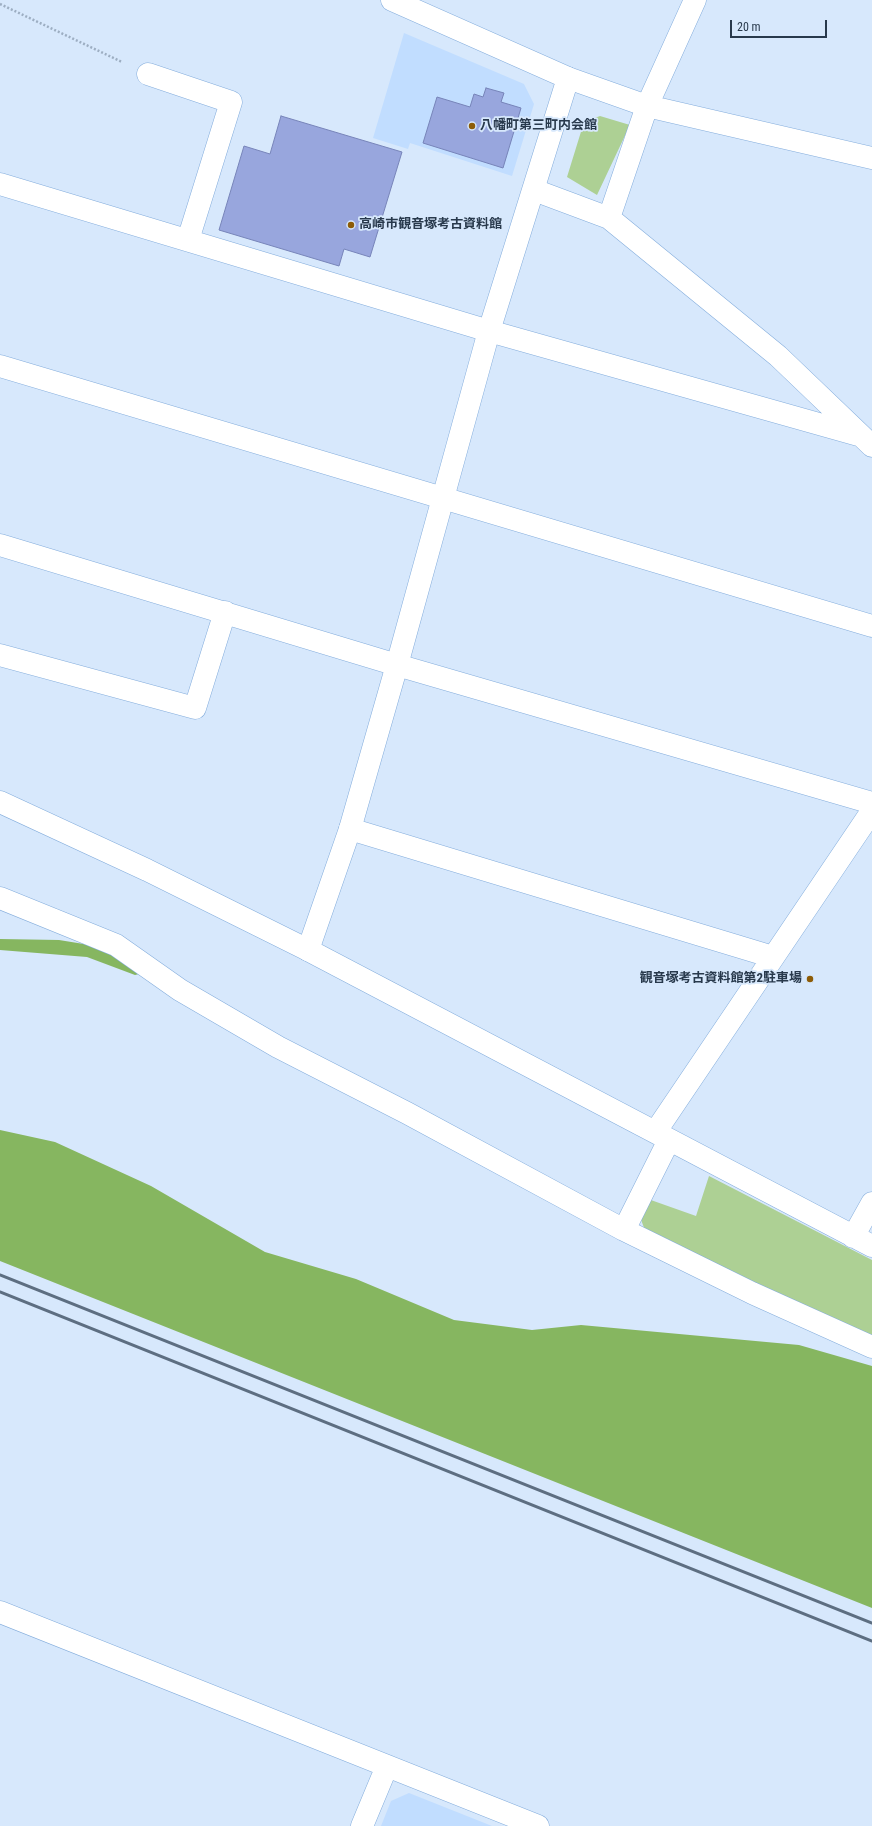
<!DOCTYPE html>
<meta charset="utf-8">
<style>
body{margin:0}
#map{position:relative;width:872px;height:1826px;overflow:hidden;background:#d7e8fc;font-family:"Roboto Condensed",sans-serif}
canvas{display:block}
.scale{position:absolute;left:730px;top:20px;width:97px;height:18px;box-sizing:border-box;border:2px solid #28394c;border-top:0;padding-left:5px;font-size:12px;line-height:14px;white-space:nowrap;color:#28394c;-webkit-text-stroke:3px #d7e8fc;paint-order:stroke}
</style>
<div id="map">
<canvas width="872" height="1826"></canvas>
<div class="scale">20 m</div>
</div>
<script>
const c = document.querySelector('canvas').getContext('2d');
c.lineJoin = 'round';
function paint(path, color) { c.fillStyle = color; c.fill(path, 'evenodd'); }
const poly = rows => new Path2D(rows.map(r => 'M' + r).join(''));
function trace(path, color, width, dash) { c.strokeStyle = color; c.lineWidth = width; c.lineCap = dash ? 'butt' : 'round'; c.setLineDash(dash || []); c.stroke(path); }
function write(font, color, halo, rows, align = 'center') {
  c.font = font + ' "Roboto Condensed","Noto Sans JP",sans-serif'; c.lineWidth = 3.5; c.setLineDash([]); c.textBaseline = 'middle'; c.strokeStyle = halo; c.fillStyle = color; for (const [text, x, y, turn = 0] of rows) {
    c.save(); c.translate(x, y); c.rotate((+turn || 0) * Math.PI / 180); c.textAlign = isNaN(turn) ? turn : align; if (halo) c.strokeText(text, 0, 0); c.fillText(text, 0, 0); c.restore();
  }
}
const built = poly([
 [404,33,524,84,534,104,512,176,410,143,408,149,373,138],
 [409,1793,492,1826,381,1826,391,1801]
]);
const green = poly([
 [600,116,630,125,597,195,567,177,584,122],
 [709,1176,872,1260,872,1338,646,1233,640,1217,648,1199,696,1216]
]);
const forest = poly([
 [0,939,59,940,96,946,143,973,135,975,87,957,0,950],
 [0,1130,55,1142,151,1186,265,1252,356,1279,454,1320,532,1330,581,1325,799,1345,872,1366,872,1608,0,1261]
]);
const building = poly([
 [486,88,504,93,501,102,521,108,503,168,423,143,437,97,470,107,474,94,483,97,486,88],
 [281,116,402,152,370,257,344,249,339,266,219,230,244,146,270,154,281,116]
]);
const path = poly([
 [0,4,122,62]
]);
const street = poly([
 [148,74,231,102,188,240],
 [568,78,647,106,872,158],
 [0,184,489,331,858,435],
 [534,190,609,218,778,356,872,446],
 [609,218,647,106,695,0],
 [0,366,872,626],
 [0,545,397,665,872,803],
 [0,655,195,708,225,612],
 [0,802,147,870,308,950,872,1246],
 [350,829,773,957],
 [0,898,116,945,180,990,278,1047,407,1113,624,1230,752,1293,872,1347],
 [656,1131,872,811],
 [624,1230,669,1140],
 [853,1237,872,1203],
 [0,1612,538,1826],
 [362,1826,387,1766]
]);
const secondary = poly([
 [308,950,350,829,397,665,489,331,568,78,392,0]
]);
const rail = poly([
 [0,1275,872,1623],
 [0,1292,872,1641]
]);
const markers = [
 [472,126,4,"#8d5c07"],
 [351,225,4,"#8d5c07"],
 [810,979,4,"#8d5c07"]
];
const poiNames = [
 ["八幡町第三町内会館",480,126],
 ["高崎市観音塚考古資料館",359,225],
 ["観音塚考古資料館第2駐車場",802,979,"right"]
];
paint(built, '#c1ddff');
paint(green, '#add094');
paint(forest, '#86b660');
paint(building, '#98a6dd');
trace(building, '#7784b9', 1);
trace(street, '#84addc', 23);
trace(secondary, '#84addc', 23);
trace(path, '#9daec2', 2.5, [2, 2]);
trace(street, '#fff', 22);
trace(secondary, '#fff', 22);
trace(rail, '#5d6e81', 3);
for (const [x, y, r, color] of markers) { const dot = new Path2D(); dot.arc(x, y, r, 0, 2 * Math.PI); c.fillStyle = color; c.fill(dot); trace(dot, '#d7e8fc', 1.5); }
write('bold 13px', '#28394c', '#d7e8fc', poiNames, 'left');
</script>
